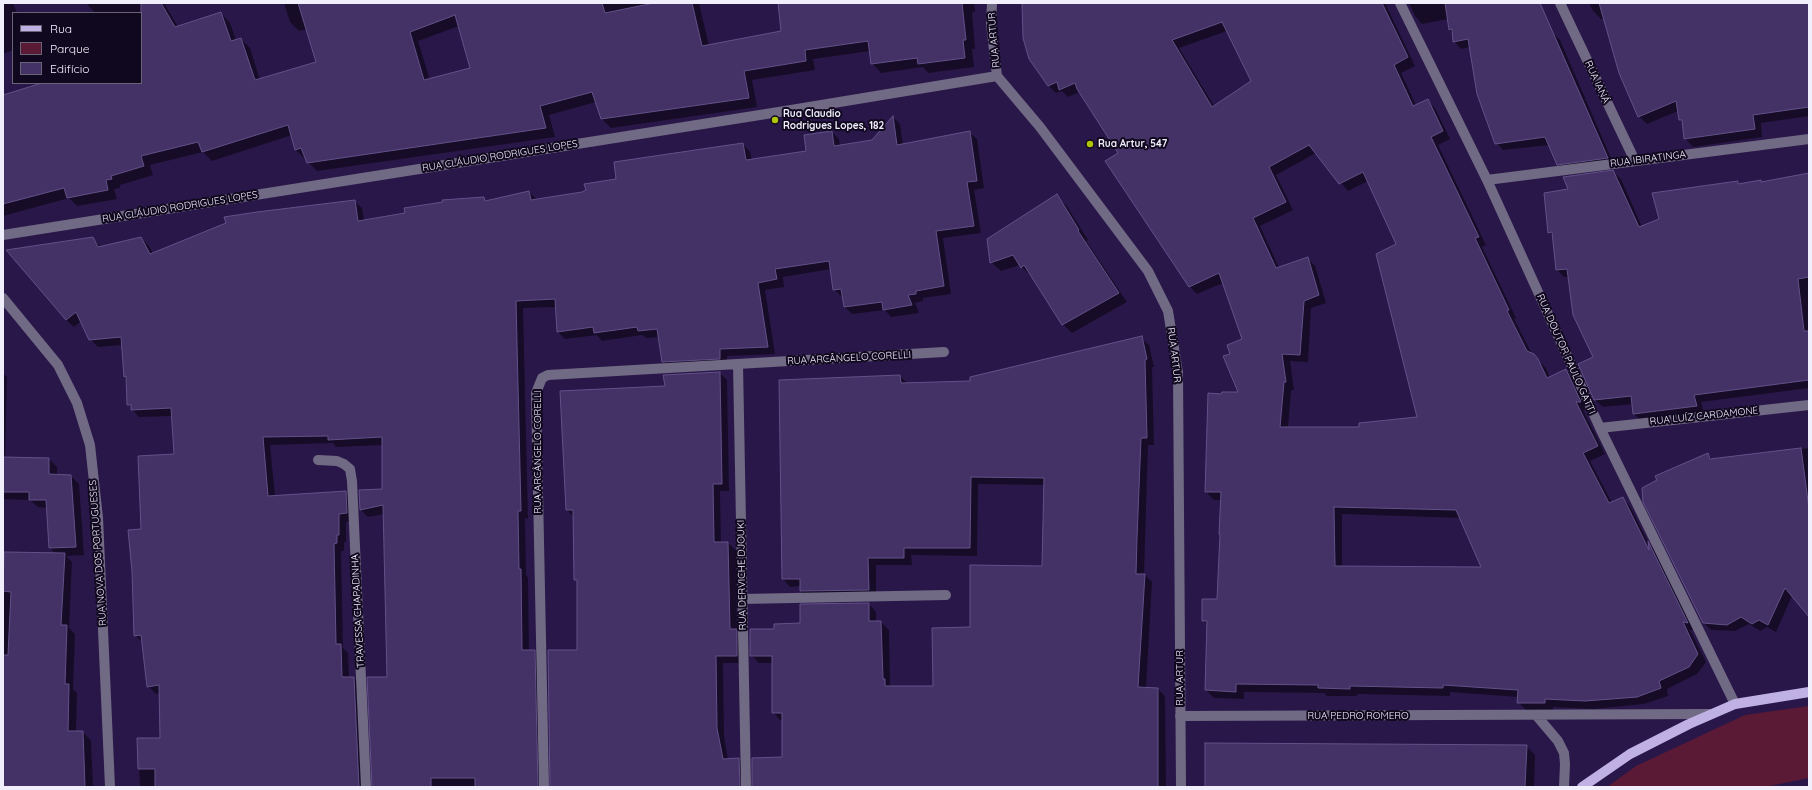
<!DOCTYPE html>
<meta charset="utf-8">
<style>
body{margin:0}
#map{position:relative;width:1812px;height:790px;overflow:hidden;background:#2a1749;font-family:Quicksand,sans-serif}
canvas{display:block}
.frame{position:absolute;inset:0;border:4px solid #f2effc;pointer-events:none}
.legend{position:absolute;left:12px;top:12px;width:130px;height:72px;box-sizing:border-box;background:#10081e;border:1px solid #6a6477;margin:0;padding:5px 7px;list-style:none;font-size:12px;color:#f2effc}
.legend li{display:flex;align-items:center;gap:8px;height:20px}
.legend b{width:20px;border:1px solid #6a6477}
</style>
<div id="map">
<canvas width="1812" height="790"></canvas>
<div class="frame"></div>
<ul class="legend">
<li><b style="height:5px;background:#c0b1e5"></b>Rua</li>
<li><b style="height:11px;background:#5a1935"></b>Parque</li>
<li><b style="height:11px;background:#443266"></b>Edifício</li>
</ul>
</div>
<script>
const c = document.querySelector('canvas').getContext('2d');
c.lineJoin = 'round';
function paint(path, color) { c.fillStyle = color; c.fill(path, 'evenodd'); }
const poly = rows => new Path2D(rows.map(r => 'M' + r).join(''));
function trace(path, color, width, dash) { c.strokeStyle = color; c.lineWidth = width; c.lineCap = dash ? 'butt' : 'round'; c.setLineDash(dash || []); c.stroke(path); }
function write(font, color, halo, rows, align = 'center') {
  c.font = font + ' Quicksand,sans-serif'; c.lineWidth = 4; c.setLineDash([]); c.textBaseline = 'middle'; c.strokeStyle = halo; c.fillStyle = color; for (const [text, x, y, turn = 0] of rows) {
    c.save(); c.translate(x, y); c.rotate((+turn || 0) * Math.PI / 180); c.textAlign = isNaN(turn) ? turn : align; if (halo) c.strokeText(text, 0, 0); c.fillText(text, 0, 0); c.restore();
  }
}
const green = poly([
 [1809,706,1809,778,1765,787,1607,787,1636,766,1745,715]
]);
const shadow = poly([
 [3,3,13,3,17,13,13,13,13,50,3,54],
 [86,3,164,3,178,27,221,13,230,23,236,40,241,39,250,48,260,80,317,63,307,29,299,31,290,22,284,3,699,3,709,46,782,32,779,3,974,3,975,12,972,12,975,49,972,49,974,67,928,73,923,67,881,73,872,63,870,51,813,59,815,70,752,80,757,107,611,128,602,119,596,102,549,115,555,137,317,171,296,150,292,135,212,161,203,152,150,165,153,175,120,185,120,188,114,189,117,199,77,206,69,198,3,216,3,96,46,83,141,83,141,13,95,13],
 [459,26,471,69,430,80,418,41],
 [1023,3,1385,3,1415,66,1401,73,1416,105,1427,100,1435,108,1450,139,1438,145,1486,245,1482,247,1516,318,1514,319,1532,354,1546,368,1550,378,1566,370,1574,378,1588,409,1583,410,1605,454,1590,461,1612,503,1623,498,1630,506,1649,544,1656,550,1695,630,1690,630,1706,662,1697,674,1667,689,1668,696,1644,704,1593,709,1553,707,1553,711,1526,710,1518,702,1518,697,1450,692,1450,696,1357,694,1357,696,1327,696,1324,693,1244,692,1244,699,1214,698,1206,690,1208,625,1203,620,1218,600,1221,500,1214,500,1206,492,1222,395,1239,393,1231,354,1243,340,1223,283,1197,294,1189,286,1119,154,1080,92,1068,97,1062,91,1056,93,1048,85],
 [1227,31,1253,81,1214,106,1179,48],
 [1316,153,1348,191,1368,181,1398,244,1419,418,1360,428,1288,428,1291,390,1294,390,1290,361,1308,362,1311,308,1326,303,1315,266,1307,258,1279,268,1260,226,1293,210,1276,175],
 [1342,514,1460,518,1482,568,1342,567],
 [1409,3,1538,3,1553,33,1560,40,1614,165,1565,171,1558,164,1549,145,1503,150,1496,142,1470,47,1461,49,1454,41,1453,33,1449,30,1448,19,1422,24,1415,16],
 [1589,3,1809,3,1809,116,1761,123,1762,137,1693,147,1685,138,1683,123,1680,120,1678,111,1647,124,1639,116,1605,19,1601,19,1593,11],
 [893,117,900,124,903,145,969,132,977,139,984,188,974,190,981,233,943,238,951,294,923,298,923,301,915,303,919,313,891,317,885,310,852,314,845,307,843,297,842,297,834,289,831,269,783,277,784,287,765,290,775,354,727,356,727,366,670,369,663,361,659,337,646,338,642,335,602,341,597,335,565,339,558,332,556,307,523,308,528,519,525,518,526,575,528,578,529,651,534,651,542,659,545,787,373,787,388,678,385,514,368,517,361,510,383,490,383,445,336,447,333,443,270,445,275,496,346,492,353,500,354,520,346,522,346,542,344,542,344,551,341,551,343,648,348,653,349,678,354,678,362,686,366,787,140,787,138,739,161,739,160,693,156,694,148,686,143,643,135,635,142,530,175,455,172,416,139,417,128,405,122,345,98,347,90,339,81,321,74,327,66,320,92,238,101,247,141,238,149,246,153,254,354,201,362,208,364,221,484,198,487,202,529,192,537,200,583,193,617,180,743,144,750,152,752,160,807,151,832,132,839,139,840,146,872,141],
 [1613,172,1621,179,1642,227,1660,220,1738,182,1741,185,1809,175,1809,388,1701,402,1704,413,1641,421,1634,414,1633,404,1603,407,1595,400,1594,357,1569,277,1564,277,1557,270,1553,236,1549,232,1569,190],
 [1056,196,1066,205,1088,240,1086,241,1127,302,1072,333,1063,324,1032,275,1031,276,1020,265,1001,271,991,262],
 [1141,338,1149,345,1154,367,1152,367,1154,445,1148,445,1144,574,1152,582,1146,688,1158,689,1165,696,1166,787,753,787,783,758,783,720,780,720,773,712,773,663,759,663,751,655,774,630,801,624,869,604,876,612,876,622,881,622,889,630,890,685,891,687,934,687,971,628,1043,567,1045,485,978,484,977,556,911,555,912,565,876,565,876,597,809,599,801,591,801,586,790,587,783,579,900,376,908,384,972,382],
 [3,373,7,377,5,458,49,459,57,467,57,475,71,476,79,484,84,555,66,556,72,562,69,628,75,634,73,689,77,693,76,732,83,732,91,741,93,787,3,787,3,553,56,554,50,548,48,508,38,507,30,500,3,499],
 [720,373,727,380,729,491,720,491,721,543,728,543,736,550,737,631,744,638,744,663,723,663,724,736,728,760,739,759,746,767,747,787,552,787,578,651,578,583,575,579,574,517,567,510,666,387],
 [1809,448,1809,615,1792,596,1776,632,1767,627,1760,631,1749,624,1735,631,1711,630,1704,623,1707,454,1713,459],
 [1526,746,1535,755,1534,787,1206,787]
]);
const building = poly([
 [141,3,161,3,175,27,221,12,231,41,241,38,255,80,316,62,298,3,602,3,605,13,654,3,692,3,702,46,781,31,778,3,962,3,966,40,963,40,965,58,918,64,917,58,871,64,868,41,805,50,806,61,744,71,749,98,601,119,592,92,540,106,546,128,307,163,301,148,295,150,288,125,202,152,198,142,141,156,144,166,111,176,112,179,106,180,108,190,67,198,64,188,3,204,3,95,42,83,141,83,141,3],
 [455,15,470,68,424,80,410,32,455,15],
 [1022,3,1382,3,1408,57,1394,65,1413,106,1428,99,1443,131,1431,137,1479,237,1475,238,1509,310,1507,311,1527,351,1534,354,1538,359,1547,378,1566,369,1581,402,1576,402,1598,446,1583,453,1609,503,1623,497,1649,550,1648,541,1688,623,1683,622,1698,654,1689,667,1659,681,1661,688,1637,697,1585,701,1545,699,1545,703,1517,703,1518,690,1443,685,1443,688,1350,686,1350,689,1318,688,1318,685,1236,684,1236,692,1205,690,1207,621,1202,621,1202,599,1217,599,1220,534,1219,534,1221,492,1205,492,1208,393,1221,394,1222,392,1238,392,1223,356,1230,354,1227,345,1242,339,1219,273,1189,287,1105,161,1118,153,1077,89,1075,83,1059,90,1057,82,1048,86,1029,59,1023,38,1022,3],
 [1222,22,1251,81,1212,107,1172,40,1222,22],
 [1309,145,1339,184,1363,172,1396,244,1376,254,1417,417,1359,423,1359,427,1280,427,1284,382,1286,382,1282,354,1300,355,1304,301,1319,295,1308,257,1276,268,1253,218,1286,202,1269,167,1309,145],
 [1334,507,1456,510,1481,567,1335,566,1334,507],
 [1445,3,1540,3,1608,158,1557,165,1545,137,1495,144,1477,94,1468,39,1453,42,1452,29,1449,30,1445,3],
 [1599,3,1809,3,1809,107,1753,115,1755,129,1684,139,1682,120,1679,120,1676,101,1638,117,1619,73,1599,3],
 [893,116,897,145,970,131,977,181,967,182,974,226,936,231,944,286,916,291,916,294,908,295,912,305,883,310,882,302,844,307,841,289,833,290,829,261,775,269,777,279,758,283,768,347,720,349,720,359,662,362,657,329,638,331,637,327,594,333,593,327,557,332,555,299,516,301,521,511,518,511,519,569,521,569,522,650,535,650,538,787,475,787,475,778,431,778,431,787,372,787,367,677,387,677,383,505,360,510,359,490,382,489,382,437,328,440,328,436,263,437,268,496,346,491,347,513,339,514,339,535,337,535,337,543,334,544,336,644,341,644,342,677,354,677,359,787,155,787,155,769,138,769,137,738,160,738,159,685,147,687,141,635,134,636,132,571,128,530,141,529,138,456,174,454,171,408,131,410,131,405,127,405,126,376,124,377,121,337,89,340,76,312,66,320,6,250,93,237,98,247,141,237,150,254,226,223,224,217,257,212,355,200,358,221,405,213,404,208,443,202,442,200,484,197,485,201,529,191,531,200,582,192,586,190,584,184,616,179,614,162,743,143,746,160,806,151,804,135,832,131,834,146,872,140,893,116],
 [1613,170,1639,227,1659,219,1652,193,1738,181,1738,184,1761,180,1761,182,1809,173,1809,277,1798,279,1804,331,1809,331,1809,380,1694,395,1697,406,1633,414,1631,396,1594,400,1578,364,1593,357,1573,315,1567,269,1556,270,1552,232,1548,233,1544,193,1568,189,1563,177,1613,170],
 [1057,194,1079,230,1078,231,1119,293,1062,325,1024,265,1021,268,1013,255,990,263,987,239,1057,194],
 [1142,336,1147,359,1145,360,1147,438,1141,438,1137,538,1136,574,1145,574,1138,687,1158,688,1158,787,752,787,752,758,782,757,782,713,772,713,772,656,750,656,750,629,774,629,774,624,800,623,800,604,869,603,869,621,881,621,883,679,885,679,885,686,933,686,932,628,970,627,970,565,1042,566,1044,478,971,477,970,548,904,548,904,558,868,558,869,590,800,591,800,579,782,579,779,380,900,375,901,383,970,381,970,377,1142,336],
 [720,372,722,484,713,484,714,542,728,542,730,629,737,629,737,656,716,656,717,728,723,759,739,758,740,787,550,787,548,650,577,650,577,580,574,580,573,510,566,510,560,391,665,386,663,375,720,372],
 [1801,448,1809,509,1809,617,1785,588,1768,625,1759,620,1752,624,1741,617,1727,625,1703,623,1643,502,1642,488,1657,480,1655,476,1708,453,1710,459,1801,448],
 [3,457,49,458,49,474,71,475,76,547,49,548,46,500,29,500,29,492,3,492,3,457],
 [4,552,65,553,61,625,67,625,65,684,69,684,68,731,83,731,85,787,3,787,3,655,8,655,11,592,3,591,4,552],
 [1205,743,1527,745,1525,787,1205,787,1205,743]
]);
const service = poly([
 [742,599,946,595]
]);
const minor = poly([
 [992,3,991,24,997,76,1040,127,1148,271,1168,311,1178,373,1181,787],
 [1400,3,1487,180,1600,428,1735,704],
 [1560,3,1635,161],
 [1487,180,1809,139],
 [3,235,785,111,997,76],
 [738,364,746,787],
 [1600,428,1809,405],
 [318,460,337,461,344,464,350,469,352,481,366,787],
 [1536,715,1558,741,1564,753,1565,764,1564,787],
 [1180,716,1711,714],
 [544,787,536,393,542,378,548,375,944,352]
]);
const tertiary = poly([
 [3,298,58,365,77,403,90,445,98,518,110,787]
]);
const primary = poly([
 [1582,787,1630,754,1689,724,1735,704,1809,692]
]);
const markers = [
 [775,120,4,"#afc507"],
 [1090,144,4,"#afc507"]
];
const streetNames = [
 ["RUA ARTUR",994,40,-95],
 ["RUA IANÁ",1597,82,65],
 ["RUA CLÁUDIO RODRIGUES LOPES",500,156,-9],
 ["RUA IBIRATINGA",1648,159,-7],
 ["RUA CLÁUDIO RODRIGUES LOPES",180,207,-9],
 ["RUA DOUTOR PAULO GATTI",1566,354,66],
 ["RUA ARTUR",1174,355,83],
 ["RUA ARCÂNGELO CORELLI",849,358,-3],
 ["RUA LUÍZ CARDAMONE",1704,416,-6],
 ["RUA ARCÂNGELO CORELLI",538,452,-90],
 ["RUA NOVA DOS PORTUGUESES",98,553,-94],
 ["RUA DERVICHE DJOUKI",742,575,-91],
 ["TRAVESSA CHAPADINHA",358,611,-93],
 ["RUA ARTUR",1180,678,-90],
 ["RUA PEDRO ROMERO",1358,716]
];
const poiNames = [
 ["Rua Claudio",783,114],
 ["Rodrigues Lopes, 182",783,126],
 ["Rua Artur, 547",1098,144]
];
paint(green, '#5a1935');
paint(shadow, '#0007');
paint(building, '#443266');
trace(building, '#625188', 1);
trace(service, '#716a84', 10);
trace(minor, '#716a84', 10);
trace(tertiary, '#716a84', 10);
trace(primary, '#c0b1e5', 10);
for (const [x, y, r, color] of markers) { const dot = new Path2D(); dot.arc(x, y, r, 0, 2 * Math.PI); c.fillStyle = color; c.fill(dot); trace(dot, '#10081e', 1.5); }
write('10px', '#f2effc', '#10081e', streetNames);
write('bold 10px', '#f2effc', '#10081e', poiNames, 'left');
</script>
